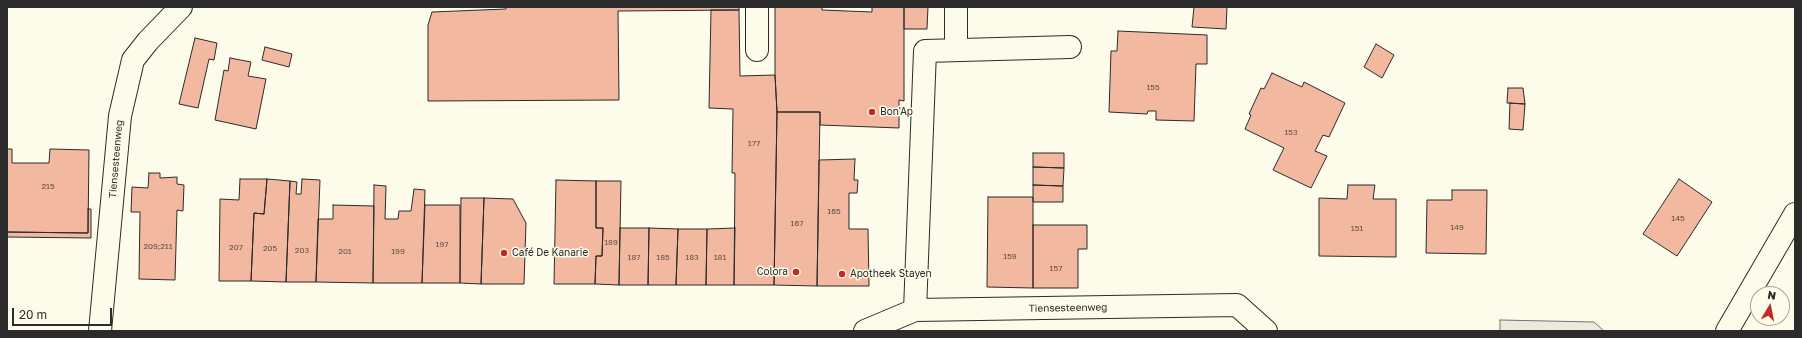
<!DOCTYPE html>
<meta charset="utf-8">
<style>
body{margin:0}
#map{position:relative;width:1802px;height:338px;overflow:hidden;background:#fdfbea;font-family:"Golos Text",sans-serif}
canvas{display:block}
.frame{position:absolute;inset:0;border:8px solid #2b2b2b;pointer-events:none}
.north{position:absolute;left:1750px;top:286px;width:40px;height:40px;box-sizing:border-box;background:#fdfbea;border:1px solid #a9a89e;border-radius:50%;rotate:10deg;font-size:11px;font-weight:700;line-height:16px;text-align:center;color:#2b2b2b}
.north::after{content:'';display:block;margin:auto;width:14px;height:18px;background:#c62828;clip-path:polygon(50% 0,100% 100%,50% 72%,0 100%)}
.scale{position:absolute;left:12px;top:308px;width:100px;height:18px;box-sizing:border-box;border:2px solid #2b2b2b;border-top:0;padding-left:5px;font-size:12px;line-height:14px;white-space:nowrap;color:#2b2b2b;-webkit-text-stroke:3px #fdfbea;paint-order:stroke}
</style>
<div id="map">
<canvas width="1802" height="338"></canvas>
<div class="frame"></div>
<div class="north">N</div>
<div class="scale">20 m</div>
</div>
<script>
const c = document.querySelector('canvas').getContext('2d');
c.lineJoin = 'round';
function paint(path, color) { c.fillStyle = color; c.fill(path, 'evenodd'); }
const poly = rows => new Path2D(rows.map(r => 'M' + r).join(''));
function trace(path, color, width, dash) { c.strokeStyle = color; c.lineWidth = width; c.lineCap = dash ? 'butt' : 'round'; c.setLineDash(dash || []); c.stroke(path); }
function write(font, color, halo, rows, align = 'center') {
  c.font = font + ' "Golos Text",sans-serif'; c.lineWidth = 3; c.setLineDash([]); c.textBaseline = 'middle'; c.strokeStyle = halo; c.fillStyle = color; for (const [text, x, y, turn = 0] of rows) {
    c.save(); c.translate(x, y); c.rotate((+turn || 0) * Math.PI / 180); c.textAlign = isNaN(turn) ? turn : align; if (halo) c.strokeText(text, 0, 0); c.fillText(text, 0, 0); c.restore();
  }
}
const parking = poly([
 [1500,320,1594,322,1604,331,1500,331,1500,320]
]);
const building = poly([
 [506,7,739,7,739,10,618,11,619,100,428,101,428,25,432,12,506,9,506,7],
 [775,7,822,7,822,10,872,12,872,7,904,7,904,101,899,100,899,128,820,125,820,112,777,112,775,75,775,7],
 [904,7,928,7,927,29,904,29,904,7],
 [1227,7,1226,29,1192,27,1194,7,1227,7],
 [711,10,739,10,740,76,775,75,777,112,774,285,734,285,735,173,732,173,733,109,709,108,711,10],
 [1118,31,1207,35,1207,64,1196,64,1194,121,1156,120,1156,111,1148,111,1147,114,1109,112,1111,51,1117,51,1118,31],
 [195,38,217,43,214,60,209,59,198,108,179,104,195,38],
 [1376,44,1394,55,1382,78,1364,67,1376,44],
 [265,47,292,54,289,67,262,60,265,47],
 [230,58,251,62,248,76,266,79,256,129,215,120,224,70,228,71,230,58],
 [1272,73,1302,87,1304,82,1345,103,1329,137,1323,135,1315,151,1327,156,1311,188,1273,170,1284,148,1245,129,1251,115,1249,114,1261,88,1264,89,1272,73],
 [1508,88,1523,88,1525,104,1507,103,1508,88],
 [1510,103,1525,104,1523,130,1509,129,1510,103],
 [777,112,820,112,817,286,774,285,777,112],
 [7,149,12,149,12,163,49,163,50,149,89,150,88,233,7,232,7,149],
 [1033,153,1064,153,1064,168,1033,167,1033,153],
 [855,159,854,180,858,180,857,193,849,193,849,229,868,229,869,286,817,286,819,160,855,159],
 [1033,167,1064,168,1063,186,1033,185,1033,167],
 [149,173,160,173,160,178,177,177,177,184,184,185,183,211,177,210,175,280,139,279,140,212,131,212,132,187,148,188,149,173],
 [240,179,267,179,264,214,254,213,251,281,219,281,220,199,239,200,240,179],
 [267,179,290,181,286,282,251,281,254,213,264,214,267,179],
 [302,179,320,180,316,282,286,282,290,181,297,182,296,194,301,194,302,179],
 [1679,179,1712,202,1677,256,1643,234,1679,179],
 [556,180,596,181,596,228,603,228,602,256,596,256,595,284,554,284,556,180],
 [596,181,621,181,619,285,595,284,596,256,602,256,603,228,596,228,596,181],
 [374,185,386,186,385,219,398,219,399,211,411,211,414,189,425,190,422,283,373,283,374,185],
 [1033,185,1063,186,1063,202,1033,202,1033,185],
 [1348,185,1375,185,1373,199,1396,199,1396,257,1319,256,1319,198,1347,199,1348,185],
 [1452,190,1487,190,1486,254,1426,253,1427,200,1452,200,1452,190],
 [988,197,1033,197,1033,288,987,287,988,197],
 [461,198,484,198,481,284,460,283,461,198],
 [484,198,513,199,526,223,524,284,481,284,484,198],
 [333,205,374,206,373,283,316,282,318,219,333,219,333,205],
 [425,205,460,205,460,283,422,283,425,205],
 [88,209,91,209,91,238,7,237,7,232,88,233,88,209],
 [1033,225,1087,225,1087,249,1078,249,1078,288,1033,288,1033,225],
 [620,228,649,228,648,285,619,285,620,228],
 [649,228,678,229,676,285,648,285,649,228],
 [735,228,734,285,706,285,707,229,735,228],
 [678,229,707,229,706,285,676,285,678,229]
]);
const minor = poly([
 [757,50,757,7],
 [956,50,956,7],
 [915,310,925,51,1070,47],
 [100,331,120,116,133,60,148,41,181,7],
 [865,331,915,310,1237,305,1266,331],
 [1727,331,1795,214]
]);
const markers = [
 [872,112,4,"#c62828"],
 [504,253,4,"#c62828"],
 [796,272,4,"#c62828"],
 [842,274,4,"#c62828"]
];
const numberNames = [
 ["155",1153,87],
 ["153",1291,132],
 ["177",754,143],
 ["215",48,186],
 ["165",834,211],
 ["145",1678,218],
 ["167",797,223],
 ["149",1457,227],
 ["151",1357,228],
 ["189",611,242],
 ["197",442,244],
 ["209;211",158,246],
 ["207",236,247],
 ["205",270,248],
 ["203",302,250],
 ["201",345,251],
 ["199",398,251],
 ["159",1010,256],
 ["187",634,257],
 ["185",663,257],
 ["183",692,257],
 ["181",720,257],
 ["157",1056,268]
];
const poiNames = [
 ["Bon'Ap",880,112],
 ["Café De Kanarie",512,253],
 ["Colora",788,272,"right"],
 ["Apotheek Stayen",850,274]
];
const streetNames = [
 ["Tiensesteenweg",116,159,-85],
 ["Tiensesteenweg",1068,308,-1]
];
paint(parking, '#eceadb');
trace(parking, '#74746e', 1);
paint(building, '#f2b8a0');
trace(building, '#2b2b2b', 1);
trace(minor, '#2b2b2b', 24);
trace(minor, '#fdfbea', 22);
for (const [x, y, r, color] of markers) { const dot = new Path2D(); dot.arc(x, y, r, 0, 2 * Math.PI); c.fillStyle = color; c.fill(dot); trace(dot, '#fdfbea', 1.5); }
write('8px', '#5d4e48', null, numberNames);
write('10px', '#2b2b2b', '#fdfbea', poiNames, 'left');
write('10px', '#2b2b2b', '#fdfbea', streetNames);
</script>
